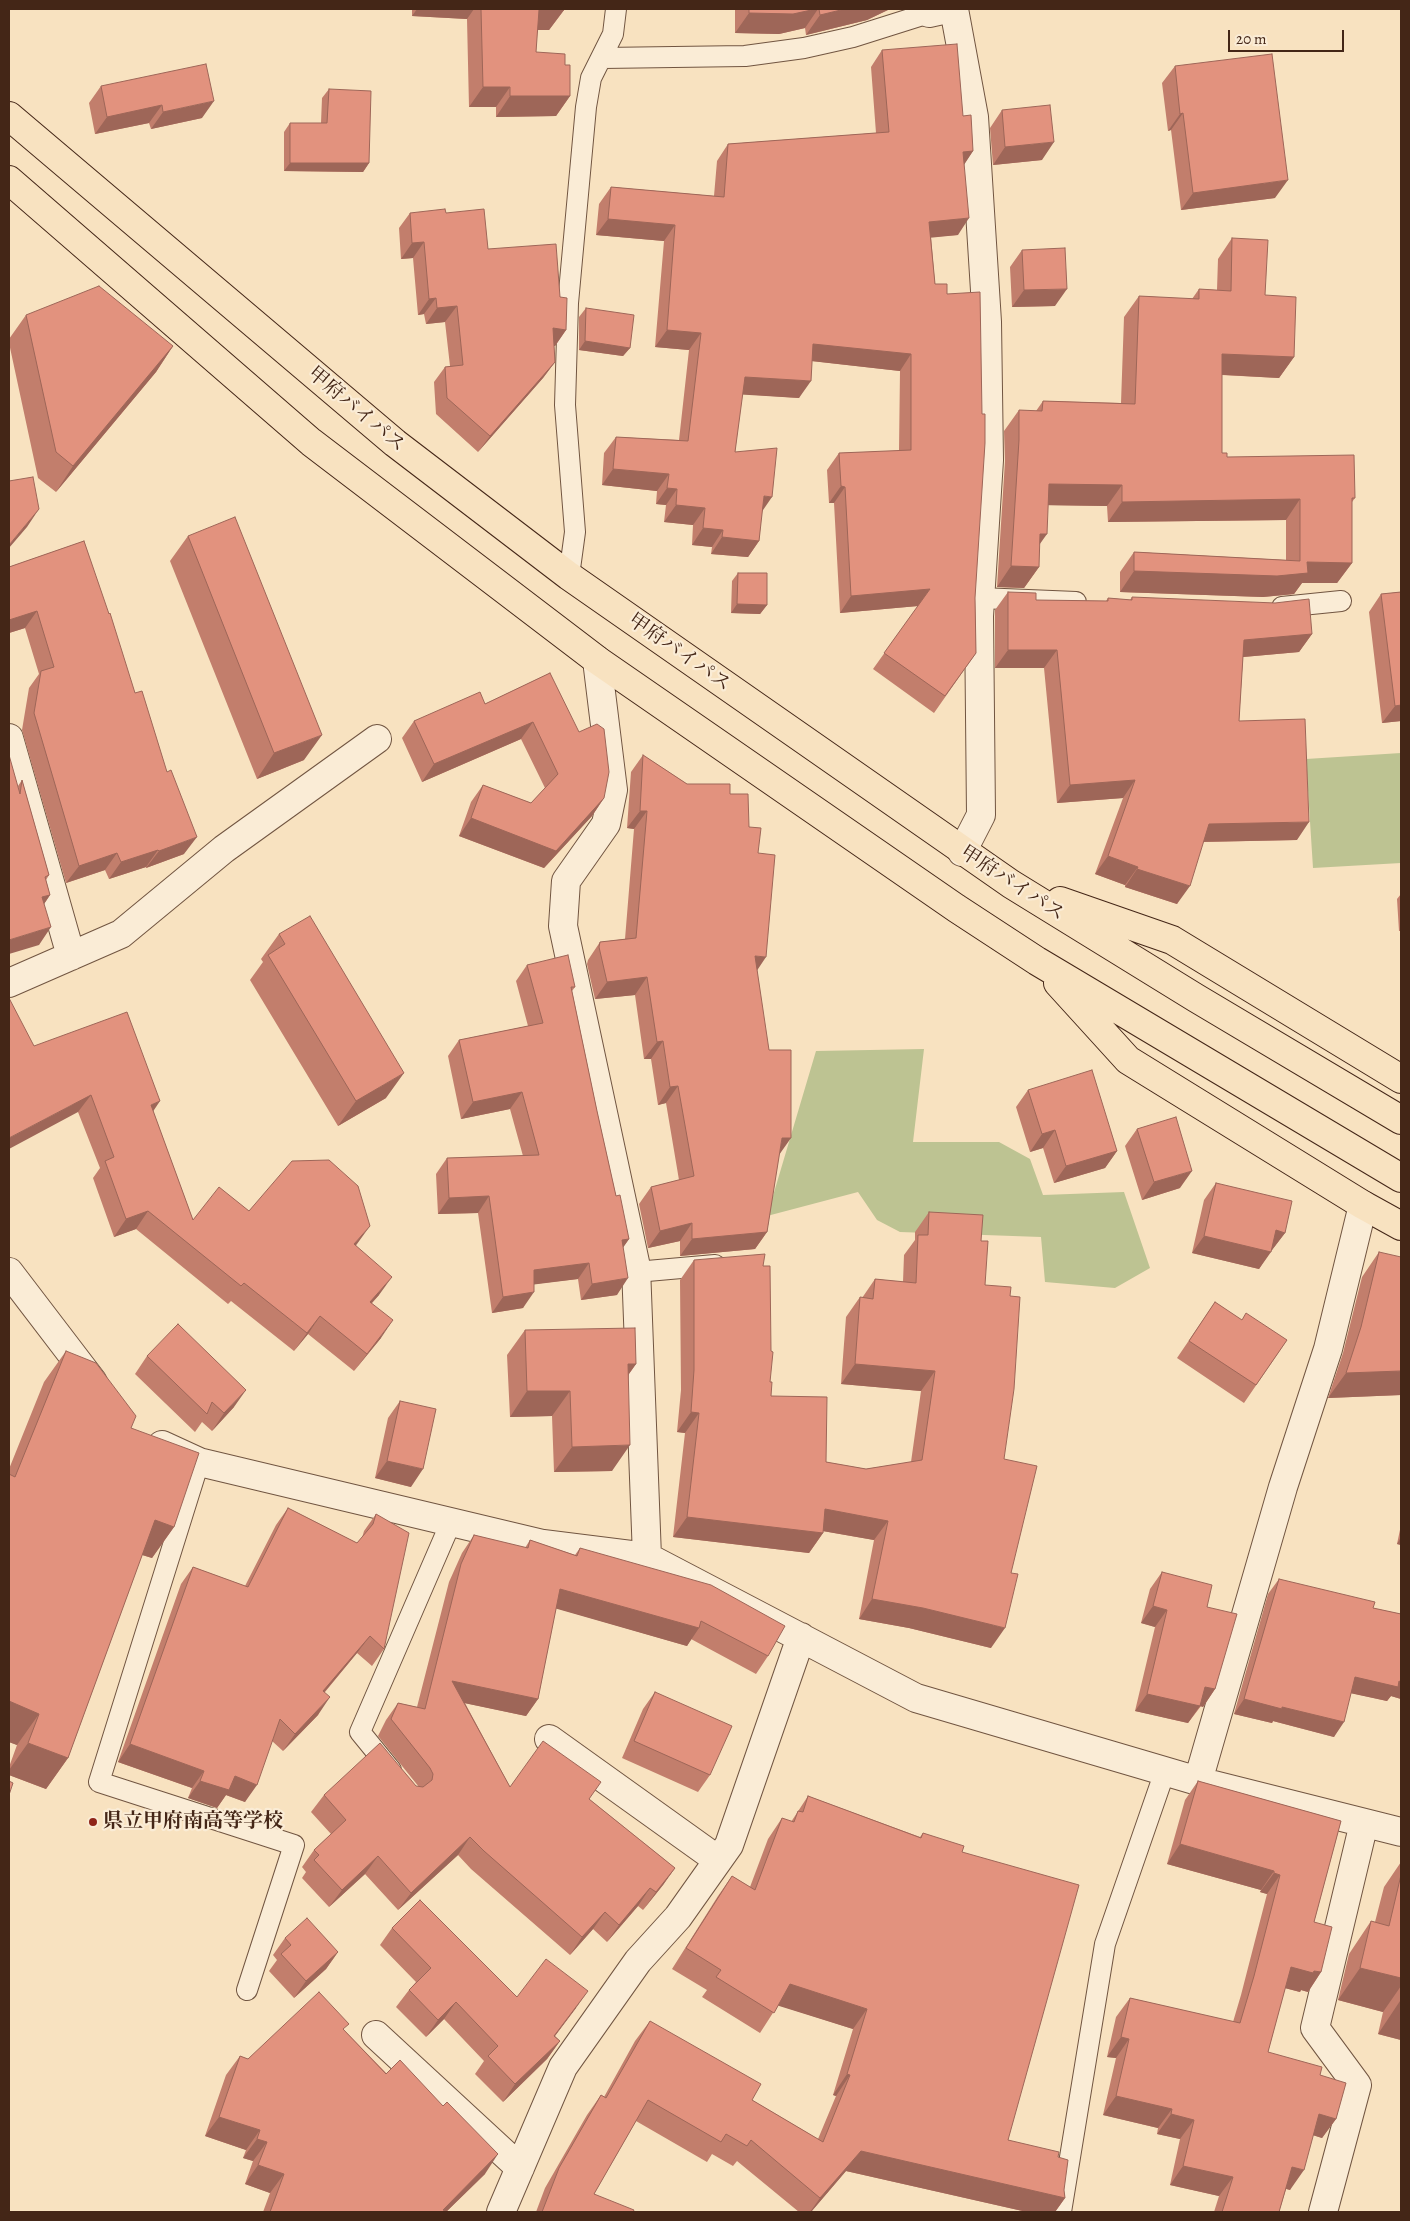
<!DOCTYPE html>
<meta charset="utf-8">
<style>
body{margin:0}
#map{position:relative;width:1410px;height:2221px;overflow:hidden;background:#f8e2c0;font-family:Alegreya,serif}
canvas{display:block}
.frame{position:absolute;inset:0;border:10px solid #442617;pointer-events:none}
.scale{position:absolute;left:1228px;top:30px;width:116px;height:22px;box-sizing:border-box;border:2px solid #442617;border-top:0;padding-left:6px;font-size:15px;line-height:18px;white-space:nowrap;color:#442617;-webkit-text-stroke:4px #faecd6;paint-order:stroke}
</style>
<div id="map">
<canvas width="1410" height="2221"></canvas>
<div class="frame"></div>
<div class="scale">20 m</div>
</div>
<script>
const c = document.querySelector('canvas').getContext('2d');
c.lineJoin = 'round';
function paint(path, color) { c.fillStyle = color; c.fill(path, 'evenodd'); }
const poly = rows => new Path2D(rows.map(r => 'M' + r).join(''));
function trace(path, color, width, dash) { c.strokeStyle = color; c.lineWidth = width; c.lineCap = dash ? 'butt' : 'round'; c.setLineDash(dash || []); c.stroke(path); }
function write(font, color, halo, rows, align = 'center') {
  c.font = font + ' Alegreya,"Noto Serif JP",serif'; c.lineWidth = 4.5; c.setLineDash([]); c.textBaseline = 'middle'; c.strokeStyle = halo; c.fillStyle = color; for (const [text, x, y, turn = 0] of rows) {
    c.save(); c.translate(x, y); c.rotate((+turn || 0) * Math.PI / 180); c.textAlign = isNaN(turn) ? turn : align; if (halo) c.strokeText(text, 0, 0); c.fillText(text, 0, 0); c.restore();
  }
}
const green = poly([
 [1401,753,1401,863,1313,868,1306,759],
 [924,1049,913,1142,999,1142,1030,1159,1043,1195,1124,1192,1150,1268,1115,1288,1045,1282,1041,1237,900,1232,877,1220,858,1192,767,1216,816,1051]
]);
const service = poly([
 [603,58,745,56,804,48,853,37,929,13],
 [569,576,575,532,565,405,568,303,586,107,591,78,613,34,616,9],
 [980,598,1076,602],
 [1282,607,1341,601],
 [636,1272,715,1265],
 [199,1462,99,1782,294,1845,247,1990],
 [391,1770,360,1732,451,1522],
 [1061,2212,1105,1944,1165,1771]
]);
const minor = poly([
 [929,9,929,13,947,9],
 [954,9,974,117,987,322,989,460,979,616,981,815,962,852],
 [597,660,613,790,606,824,566,881,563,926,636,1267,647,1557],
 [9,738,71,956],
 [9,983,121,934,224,849,377,739],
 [9,1272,93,1382],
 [162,1445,199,1462,543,1544,647,1557,916,1698,1198,1781,1401,1832],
 [549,1739,718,1860],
 [1198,1781,1283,1487,1328,1349,1363,1205],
 [376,2035,520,2168],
 [501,2212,563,2067,638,1961,678,1917,729,1845,801,1637],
 [1323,2212,1357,2085,1315,2028,1364,1823]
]);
const trunk = poly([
 [9,116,395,443,569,576,1011,884,1196,998,1401,1120],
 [9,180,311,442,597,660,956,908,1037,961,1401,1178],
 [1060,901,1172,940,1401,1079],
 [1058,983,1128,1060,1363,1205,1401,1226]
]);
const wall = poly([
 [412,9,563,9,564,10,549,30,537,30,536,52,565,65,570,96,556,116,496,117,496,107,469,107,467,19,412,16],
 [735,9,890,9,867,20,806,35,805,28,779,34,735,33],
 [882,50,963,116,973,151,964,164,958,235,931,237,935,284,975,598,976,653,934,713,873,669,918,606,840,613,834,503,829,503,827,470,839,453,899,451,900,371,812,361,799,398,742,394,735,452,762,511,759,541,748,557,711,554,712,547,692,545,693,525,664,522,666,505,656,504,657,491,602,485,604,453,616,437,679,440,689,350,655,347,664,241,596,235,599,204,611,187,714,196,717,161,728,144,876,133,871,67],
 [1175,66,1275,198,1181,210,1171,130,1168,131,1162,83],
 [101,86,202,118,151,129,149,123,95,134,89,103],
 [329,89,369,163,363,172,284,171,284,132,290,123,321,123,322,98],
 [1002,110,1042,160,993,165,990,128],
 [410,213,446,213,488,249,560,297,566,330,555,346,554,346,555,362,543,378,478,452,436,414,434,382,445,367,450,366,445,322,426,324,424,314,418,315,413,258,401,259,399,228],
 [1232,238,1265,295,1294,357,1279,378,1222,375,1222,453,1227,457,1355,498,1352,502,1352,563,1337,583,1302,583,1294,594,1263,597,1120,592,1120,572,1134,552,1286,560,1286,520,1108,522,1107,506,1048,505,1039,545,1039,567,1024,588,997,587,1005,461,1004,431,1019,410,1036,411,1043,401,1121,403,1124,317,1139,296,1192,299,1199,289,1217,290,1218,259],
 [1022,250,1055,306,1012,307,1010,267],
 [586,308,630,348,623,356,579,350,579,317],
 [26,315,173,346,156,372,56,492,38,478,9,343,9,339],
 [188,536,304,760,257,779,170,561],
 [84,541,184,854,146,868,146,867,109,879,105,870,66,883,22,730,29,688,39,674,25,628,9,633,9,567],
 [738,573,767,605,760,614,731,613,732,581],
 [1008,592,1036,600,1106,601,1108,598,1130,600,1132,597,1312,634,1299,652,1243,657,1239,721,1297,840,1203,842,1177,904,1125,887,1125,885,1095,874,1123,798,1057,803,1044,668,995,668,995,610],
 [1401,592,1401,721,1382,723,1369,612,1381,594],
 [550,673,604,798,592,816,544,868,459,836,471,802,483,785,531,803,545,788,521,739,422,782,402,738,414,721,485,704],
 [643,755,687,784,730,794,749,827,758,853,757,970,779,1155,767,1232,755,1249,680,1256,680,1241,648,1248,639,1204,651,1187,679,1180,666,1103,658,1105,651,1059,644,1059,635,995,595,999,587,964,588,960,600,942,625,939,634,829,627,828,631,772],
 [22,780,49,875,46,880,50,895,44,904,39,945,18,786],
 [1401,894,1401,931,1399,931,1397,899],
 [279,934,386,1098,338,1126,250,980,263,962,261,959],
 [527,965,575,987,572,991,597,1111,616,1196,629,1239,623,1247,617,1295,581,1300,578,1279,534,1284,523,1308,492,1313,478,1213,438,1214,436,1174,447,1158,523,1156,510,1109,461,1119,448,1056,459,1040,528,1026,516,981],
 [34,1046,153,1111,193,1220,249,1211,356,1245,379,1295,372,1303,381,1338,354,1371,308,1334,294,1351,231,1301,228,1304,136,1229,114,1237,93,1178,100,1168,78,1112],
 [1028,1090,1117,1151,1105,1168,1054,1183,1043,1148,1030,1152,1016,1107],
 [1137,1129,1180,1188,1142,1200,1125,1146],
 [1216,1183,1285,1233,1272,1250,1271,1250,1259,1269,1192,1253,1204,1200],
 [929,1212,981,1241,985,1285,1004,1459,991,1648,909,1628,859,1619,874,1540,823,1531,823,1533,809,1553,673,1537,685,1433,677,1432,681,1390,680,1280,694,1260,763,1266,771,1396,826,1462,866,1469,911,1462,921,1391,841,1384,846,1317,860,1297,862,1298,875,1279,903,1282,904,1255,915,1240,915,1232],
 [1379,1252,1401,1395,1328,1398,1343,1353,1362,1277],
 [1215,1302,1241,1320,1287,1340,1244,1403,1177,1358],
 [525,1330,636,1364,629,1374,612,1471,554,1472,552,1416,510,1417,507,1355],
 [66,1351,131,1428,174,1527,152,1558,142,1555,68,1758,46,1789,9,1775,9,1767,17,1745,9,1742,9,1469,44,1382],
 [147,1356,234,1407,212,1431,202,1422,195,1432,135,1374],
 [400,1401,411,1487,375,1478,388,1418],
 [288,1508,357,1543,362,1538,364,1531,376,1514,384,1649,372,1666,357,1653,325,1692,318,1715,283,1751,272,1741,245,1802,226,1795,217,1808,188,1798,192,1788,118,1762,181,1584,193,1567,245,1586,276,1525],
 [1401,1525,1401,1545,1397,1544],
 [474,1535,525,1548,530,1540,575,1555,580,1548,768,1656,756,1674,691,1639,687,1646,556,1608,538,1699,526,1716,465,1703,510,1787,589,1799,675,1868,663,1885,643,1910,638,1906,607,1942,593,1929,570,1955,471,1869,458,1855,398,1910,365,1874,329,1907,302,1878,306,1872,302,1867,314,1850,331,1834,311,1812,324,1795,419,1787,378,1736,386,1720,398,1703,417,1707,449,1582,462,1553],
 [1162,1572,1207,1607,1215,1689,1203,1707,1201,1706,1188,1723,1135,1711,1155,1627,1141,1623,1150,1589],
 [1279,1579,1373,1608,1401,1614,1401,1699,1391,1696,1387,1701,1351,1693,1334,1737,1273,1721,1272,1723,1234,1714,1268,1594],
 [655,1692,710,1775,698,1792,622,1758,643,1709],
 [1198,1781,1341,1821,1314,1922,1321,1972,1308,1992,1301,1990,1300,1992,1285,1988,1268,2052,1320,2075,1336,2119,1322,2138,1313,2135,1290,2190,1286,2189,1279,2212,1214,2212,1219,2196,1170,2185,1180,2139,1157,2134,1158,2128,1103,2115,1116,2058,1107,2057,1116,2017,1130,1998,1233,2022,1241,1995,1267,1894,1260,1892,1261,1890,1167,1864,1185,1800],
 [808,1796,920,1837,923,1833,962,1852,1008,2140,1058,2157,1065,2198,1055,2212,1027,2212,846,2171,811,2212,799,2212,737,2161,733,2166,712,2154,707,2162,636,2121,594,2194,633,2212,536,2212,545,2188,587,2115,601,2095,604,2097,635,2041,650,2021,752,2100,818,2139,836,2096,833,2095,853,2029,778,2005,760,2033,702,1997,707,1990,672,1969,718,1896,732,1876,750,1887,768,1839,782,1818,791,1822],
 [1401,1862,1401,2040,1378,2034,1383,2012,1338,2000,1349,1954,1371,1921,1375,1922,1384,1887],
 [392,1928,517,1997,576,2008,555,2036,560,2041,547,2059,503,2102,475,2074,484,2061,444,2019,426,2037,396,2007,409,1990,416,1982,380,1945],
 [285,1938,338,1952,326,1969,294,1998,269,1971,277,1960,273,1955],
 [344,2030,485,2174,446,2212,263,2212,270,2193,245,2184,253,2161,243,2158,246,2150,205,2136,226,2075,240,2056,248,2059]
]);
const shadedWall = poly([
 [417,9,474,9,467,19,412,16],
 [818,9,805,28,779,34,735,33,749,13],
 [845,9,890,9,867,20,806,35,820,15],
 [539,10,564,10,549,30,524,30],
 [483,87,510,87,496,107,469,107],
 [510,96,570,96,556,116,496,117],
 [214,101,202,118,151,129,163,112],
 [162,105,149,123,95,134,107,117],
 [1183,113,1171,130,1168,131,1180,114],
 [1054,142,1042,160,993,165,1005,147],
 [973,151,962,168,963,152],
 [290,163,369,163,363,172,284,171],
 [1288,180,1275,198,1181,210,1193,193],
 [969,218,958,235,918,239,929,222],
 [608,219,675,225,664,241,596,235],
 [424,242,413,258,401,259,412,243],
 [1067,289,1055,306,1012,307,1024,290],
 [436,298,424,314,418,315,429,299],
 [457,306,445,322,426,324,437,308],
 [553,328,566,330,555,346,542,344],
 [667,330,701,333,689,350,655,347],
 [585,341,630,348,623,356,579,350],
 [813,344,911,354,900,371,802,360],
 [173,346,156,372,56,492,73,466],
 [1222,354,1294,357,1279,378,1208,374],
 [555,362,543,378,478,452,490,436],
 [745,377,811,381,799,398,733,394],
 [613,469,669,474,657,491,602,485],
 [1049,484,1122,485,1107,506,1035,505],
 [841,486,845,487,834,503,829,503],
 [667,488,677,489,666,505,656,504],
 [764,496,772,497,761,513],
 [1300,499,1286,520,1108,522,1122,502],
 [676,505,705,508,693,525,664,522],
 [39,509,27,527,9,548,9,545],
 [703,528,723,530,712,547,692,545],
 [1040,534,1047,534,1032,555],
 [722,537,759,541,748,557,711,554],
 [1307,562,1352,563,1337,583,1302,583,1294,594,1263,597,1120,592,1134,571],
 [1011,566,1039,567,1024,588,997,587],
 [930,589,918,606,840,613,851,596],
 [737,604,767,605,760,614,731,613],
 [37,611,25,628,9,633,9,620],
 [1312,634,1299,652,1232,658,1244,640],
 [1008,650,1057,650,1044,668,995,668],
 [1401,705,1401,721,1382,723,1395,706],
 [533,722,521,739,422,782,434,764],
 [322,735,304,760,257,779,274,753],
 [1135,780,1123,798,1057,803,1070,785],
 [604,798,592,816,544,868,459,836,471,818],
 [640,811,647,811,634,829,627,828],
 [1309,822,1297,840,1196,842,1209,824],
 [197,837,184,854,146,868,159,851],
 [158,850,146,867,109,879,121,862],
 [117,853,105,870,66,883,79,866],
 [1108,856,1138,867,1125,885,1095,874],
 [1137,869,1190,886,1177,904,1125,887],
 [50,895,38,913,42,897],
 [51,927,39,945,9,954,9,940],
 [755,956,766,957,754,975],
 [647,977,635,995,595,999,607,982],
 [663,1041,651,1059,644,1059,657,1042],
 [404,1073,386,1098,338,1126,356,1101],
 [678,1086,666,1103,658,1105,670,1087],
 [522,1092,510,1109,461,1119,473,1102],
 [91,1095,78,1112,9,1149,9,1138],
 [160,1101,148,1119,151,1105],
 [1055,1130,1043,1148,1030,1152,1042,1134],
 [782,1138,791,1138,779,1155],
 [1117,1151,1105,1168,1054,1183,1066,1166],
 [1192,1171,1180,1188,1142,1200,1154,1182],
 [489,1196,478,1213,438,1214,449,1198],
 [148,1211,136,1229,114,1237,126,1219],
 [692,1223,680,1241,648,1248,660,1231],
 [370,1226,357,1244,342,1262,354,1244],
 [1276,1230,1285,1233,1272,1250,1264,1248],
 [767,1232,755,1249,680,1256,692,1239],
 [1204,1236,1271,1252,1259,1269,1192,1253],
 [629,1239,618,1255,622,1240],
 [589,1263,578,1279,522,1286,534,1270],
 [392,1277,379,1295,357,1319,370,1302],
 [628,1278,617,1295,581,1300,592,1284],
 [534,1292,523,1308,492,1313,503,1297],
 [320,1316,308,1334,294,1351,307,1333],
 [393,1320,381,1338,354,1371],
 [628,1364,636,1364,618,1389],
 [855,1364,935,1371,921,1391,841,1384],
 [1401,1371,1401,1395,1328,1398,1346,1373],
 [246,1390,234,1407,212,1431,224,1413],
 [527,1391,570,1391,552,1416,510,1417],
 [691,1412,699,1413,685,1433,677,1432],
 [630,1445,612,1471,554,1472,572,1447],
 [387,1461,423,1469,411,1487,375,1478],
 [825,1509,888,1521,874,1540,811,1529],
 [687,1517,823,1533,809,1553,673,1537],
 [155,1520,174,1527,152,1558,133,1552],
 [1401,1537,1401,1545,1397,1544],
 [560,1589,699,1628,687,1646,547,1606],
 [872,1599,923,1608,1005,1628,991,1648,909,1628,859,1619],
 [1153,1606,1167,1610,1155,1627,1141,1623],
 [370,1636,357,1653,311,1708,323,1691],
 [1355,1677,1401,1682,1401,1699,1391,1696,1387,1701,1345,1692],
 [452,1681,538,1699,526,1716,440,1698],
 [1205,1687,1215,1689,1203,1707,1193,1704],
 [1147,1694,1200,1706,1188,1723,1135,1711],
 [330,1697,318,1715,283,1751,295,1734],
 [1244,1699,1282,1707,1344,1722,1334,1737,1273,1721,1272,1723,1234,1714],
 [9,1701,39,1714,17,1745,9,1742],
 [28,1743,68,1758,46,1789,9,1775,9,1770],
 [130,1744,204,1771,192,1788,118,1762],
 [235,1776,257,1785,245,1802,226,1795,217,1808,188,1798,200,1781],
 [470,1837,458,1855,398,1910,411,1893],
 [1180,1844,1274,1871,1261,1890,1167,1864],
 [378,1856,365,1874,329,1907,342,1890],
 [675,1868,663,1885,643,1910,656,1892],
 [1274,1873,1280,1875,1267,1894,1260,1892],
 [650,1888,638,1906,607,1942,619,1925],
 [605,1912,593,1929,570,1955,582,1937],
 [338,1952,326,1969,294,1998,306,1981],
 [1291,1967,1314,1971,1321,1972,1308,1992,1301,1990,1300,1992,1277,1986],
 [1360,1968,1401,1978,1401,1986,1383,2012,1338,2000],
 [790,1984,867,2009,853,2029,776,2005],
 [588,1991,576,2008,542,2053,554,2036],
 [1400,2001,1401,2002,1401,2040,1378,2034],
 [456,2002,444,2019,426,2037,438,2020],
 [1121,2037,1129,2039,1116,2058,1107,2057],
 [560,2041,547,2059,503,2102,515,2084],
 [847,2074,850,2075,836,2096,833,2095],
 [1116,2096,1172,2109,1158,2128,1103,2115],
 [1171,2114,1194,2120,1180,2139,1157,2134],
 [1319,2114,1336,2119,1322,2138,1306,2133],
 [219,2117,260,2130,246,2150,205,2136],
 [257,2139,267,2142,253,2161,243,2158],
 [861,2151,1065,2198,1055,2212,1027,2212,846,2171,811,2212,810,2212,820,2198],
 [498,2154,485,2174,446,2212,443,2210],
 [258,2165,284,2174,270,2193,245,2184],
 [1183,2166,1233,2177,1219,2196,1170,2185],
 [1292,2167,1304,2170,1290,2190,1278,2186]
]);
const building = poly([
 [481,9,563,9,564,10,539,10,536,52,565,54,565,65,570,65,570,96,510,96,510,87,483,87,481,9],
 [749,9,816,9,793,14,749,13,749,9],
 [819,9,845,9,820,15,819,9],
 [957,44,963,116,971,115,973,151,963,152,969,218,929,222,935,284,947,284,947,294,980,292,982,414,985,414,985,443,975,598,976,653,945,696,884,653,930,589,851,596,845,487,841,486,839,453,911,450,911,354,813,344,811,381,745,377,735,452,777,448,772,497,764,496,759,541,722,537,723,530,703,528,705,508,676,505,677,489,667,488,669,474,613,469,616,437,688,441,701,333,667,330,675,225,608,219,611,187,724,197,728,144,889,132,882,50,957,44],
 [1272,54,1288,180,1193,193,1183,113,1180,114,1175,66,1272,54],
 [206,64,214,101,163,112,162,105,107,117,101,86,206,64],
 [329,89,371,91,369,163,290,163,290,123,327,123,329,89],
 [1050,105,1054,142,1005,147,1002,110,1050,105],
 [445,209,446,213,484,209,488,249,556,244,560,297,567,298,566,330,553,328,555,362,490,436,447,398,445,367,463,365,457,306,437,308,436,298,429,299,424,242,412,243,410,213,445,209],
 [1232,238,1268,240,1265,295,1296,297,1294,357,1222,354,1222,453,1227,453,1227,457,1354,455,1355,498,1352,498,1352,563,1307,562,1308,573,1277,576,1134,571,1134,552,1300,561,1300,499,1122,502,1122,485,1049,484,1047,534,1040,534,1039,567,1011,566,1019,440,1019,410,1042,411,1043,401,1135,404,1139,296,1199,299,1199,289,1231,291,1232,238],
 [1065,248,1067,289,1024,290,1022,250,1065,248],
 [99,286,173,346,73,466,56,452,26,315,99,286],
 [586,308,634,315,630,348,585,341,586,308],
 [33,477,39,509,9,545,9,481,33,477],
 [235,517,322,735,274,753,188,536,235,517],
 [84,541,109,614,110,613,135,693,142,691,167,772,171,770,197,837,159,851,158,850,121,862,117,853,79,866,34,713,41,671,54,667,37,611,9,620,9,567,84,541],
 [738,573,767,573,767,605,737,604,738,573],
 [1008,592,1036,593,1036,600,1108,601,1108,598,1132,600,1132,597,1275,603,1309,599,1312,634,1244,640,1239,721,1305,719,1309,822,1209,824,1190,886,1137,869,1138,867,1108,856,1135,780,1070,785,1057,650,1008,650,1008,592],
 [1401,592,1401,705,1395,706,1381,594,1401,592],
 [550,673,579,732,597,724,604,729,609,772,604,798,556,851,471,818,483,785,531,803,558,774,533,722,434,764,414,721,480,692,485,704,550,673],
 [9,755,20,794,22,780,49,875,45,877,50,895,42,897,51,927,9,940,9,755],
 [643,755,687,784,730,784,730,794,748,794,749,827,761,828,758,853,775,855,766,957,755,956,769,1050,791,1050,791,1138,782,1138,767,1232,692,1239,692,1223,660,1231,651,1187,694,1176,678,1086,670,1087,663,1041,657,1042,647,977,607,982,599,947,600,942,636,938,647,811,640,811,643,755],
 [310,916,404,1073,356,1101,268,955,285,944,279,934,310,916],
 [568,955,575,987,571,987,597,1111,616,1196,620,1195,629,1239,622,1240,628,1278,592,1284,589,1263,534,1270,534,1292,503,1297,489,1196,449,1198,447,1158,539,1155,522,1092,473,1102,459,1040,543,1023,527,965,568,955],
 [9,998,34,1046,127,1012,160,1101,151,1105,193,1220,219,1187,249,1211,292,1161,329,1160,358,1186,370,1226,354,1244,392,1277,370,1302,393,1320,367,1354,320,1316,307,1333,244,1283,241,1286,148,1211,126,1219,105,1161,114,1157,91,1095,9,1138,9,998],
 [1092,1070,1117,1151,1066,1166,1055,1130,1042,1134,1028,1090,1092,1070],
 [1176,1117,1192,1171,1154,1182,1137,1129,1176,1117],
 [1216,1183,1292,1201,1285,1233,1276,1230,1271,1252,1204,1236,1216,1183],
 [929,1212,983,1215,981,1241,988,1241,985,1285,1011,1287,1010,1296,1020,1297,1014,1389,1004,1459,1037,1466,1011,1573,1018,1574,1005,1628,923,1608,872,1599,888,1521,825,1509,823,1533,687,1517,699,1413,691,1412,694,1370,694,1260,765,1254,763,1266,770,1266,771,1351,773,1352,770,1382,772,1382,771,1396,827,1397,826,1462,866,1469,922,1460,935,1371,855,1364,860,1297,873,1299,875,1279,916,1283,918,1235,928,1235,929,1212],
 [1379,1252,1401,1257,1401,1371,1346,1373,1361,1327,1379,1252],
 [1215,1302,1242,1320,1246,1313,1287,1340,1256,1385,1189,1341,1215,1302],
 [178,1324,246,1390,224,1413,212,1402,207,1414,147,1356,178,1324],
 [635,1328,636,1364,628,1364,630,1445,572,1447,570,1391,527,1391,525,1330,635,1328],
 [66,1351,96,1363,136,1416,131,1428,199,1453,174,1527,155,1520,68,1758,28,1743,39,1714,9,1701,9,1474,15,1477,66,1351],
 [400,1401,436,1409,423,1469,387,1461,400,1401],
 [288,1508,357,1543,373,1524,376,1514,409,1533,384,1649,370,1636,323,1691,330,1697,295,1734,280,1719,257,1785,235,1776,229,1790,200,1781,204,1771,130,1744,193,1567,248,1587,288,1508],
 [474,1535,528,1548,530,1540,577,1556,580,1548,711,1585,785,1626,768,1656,701,1621,699,1628,560,1589,538,1699,452,1681,510,1787,543,1741,601,1782,589,1799,675,1868,656,1892,650,1888,619,1925,605,1912,582,1937,484,1851,470,1837,411,1893,378,1856,342,1890,314,1860,319,1855,314,1850,346,1820,324,1795,380,1743,416,1786,423,1787,432,1780,433,1774,430,1768,391,1719,398,1703,425,1709,461,1564,474,1535],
 [1162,1572,1212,1585,1207,1607,1237,1614,1215,1689,1205,1687,1200,1706,1147,1694,1167,1610,1153,1606,1162,1572],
 [1279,1579,1375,1602,1373,1608,1401,1614,1401,1682,1399,1681,1398,1687,1355,1677,1344,1722,1282,1707,1282,1709,1244,1699,1279,1579],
 [655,1692,732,1726,710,1775,634,1741,655,1692],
 [9,1781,13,1783,9,1795,9,1781],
 [1198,1781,1341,1821,1314,1922,1332,1927,1321,1972,1314,1971,1313,1973,1291,1967,1268,2052,1322,2067,1320,2075,1346,2083,1336,2119,1319,2114,1304,2170,1292,2167,1279,2212,1222,2212,1233,2177,1183,2166,1194,2120,1171,2114,1172,2109,1116,2096,1129,2039,1121,2037,1130,1998,1240,2023,1254,1976,1280,1875,1274,1873,1274,1871,1180,1844,1198,1781],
 [808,1796,921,1838,923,1833,964,1846,962,1852,1079,1885,1008,2140,1059,2152,1058,2157,1068,2160,1064,2190,1065,2198,861,2151,820,2198,751,2140,747,2146,726,2134,721,2142,648,2100,594,2194,634,2210,633,2212,542,2212,559,2168,601,2095,606,2098,650,2021,761,2084,752,2100,823,2142,850,2075,847,2074,867,2009,790,1984,774,2013,716,1977,721,1970,686,1948,732,1876,755,1890,782,1818,794,1822,798,1811,803,1812,808,1796],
 [1401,1875,1401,1978,1360,1968,1371,1921,1389,1926,1401,1875],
 [420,1900,517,1997,546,1959,588,1991,554,2036,560,2041,515,2084,488,2056,498,2046,456,2002,438,2020,409,1990,431,1968,392,1928,420,1900],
 [307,1918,338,1952,306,1981,281,1954,291,1945,285,1938,307,1918],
 [319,1992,349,2024,343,2029,386,2074,400,2060,443,2106,447,2102,498,2154,443,2210,447,2212,270,2212,284,2174,258,2165,267,2142,257,2139,260,2130,219,2117,240,2056,248,2059,319,1992]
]);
const markers = [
 [93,1822,5,"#8f2418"]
];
const streetNames = [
 ["甲府バイパス",356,410,40],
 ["甲府バイパス",679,653,35],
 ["甲府バイパス",1012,884,33]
];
const poiNames = [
 ["県立甲府南高等学校",103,1822]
];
paint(green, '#bdc392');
trace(service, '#715541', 22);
trace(minor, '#715541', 30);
trace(trunk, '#442617', 30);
trace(service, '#faecd6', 20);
trace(minor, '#faecd6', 28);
trace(trunk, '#f8e2c0', 28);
paint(wall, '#c27e6c');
paint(shadedWall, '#9e6658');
paint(building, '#e2927e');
trace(building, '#9e6658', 1);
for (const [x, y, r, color] of markers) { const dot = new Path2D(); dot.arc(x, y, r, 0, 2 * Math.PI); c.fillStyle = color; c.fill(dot); trace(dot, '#faecd6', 2); }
write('20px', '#442617', '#faecd6', streetNames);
write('bold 20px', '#442617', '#faecd6', poiNames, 'left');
</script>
